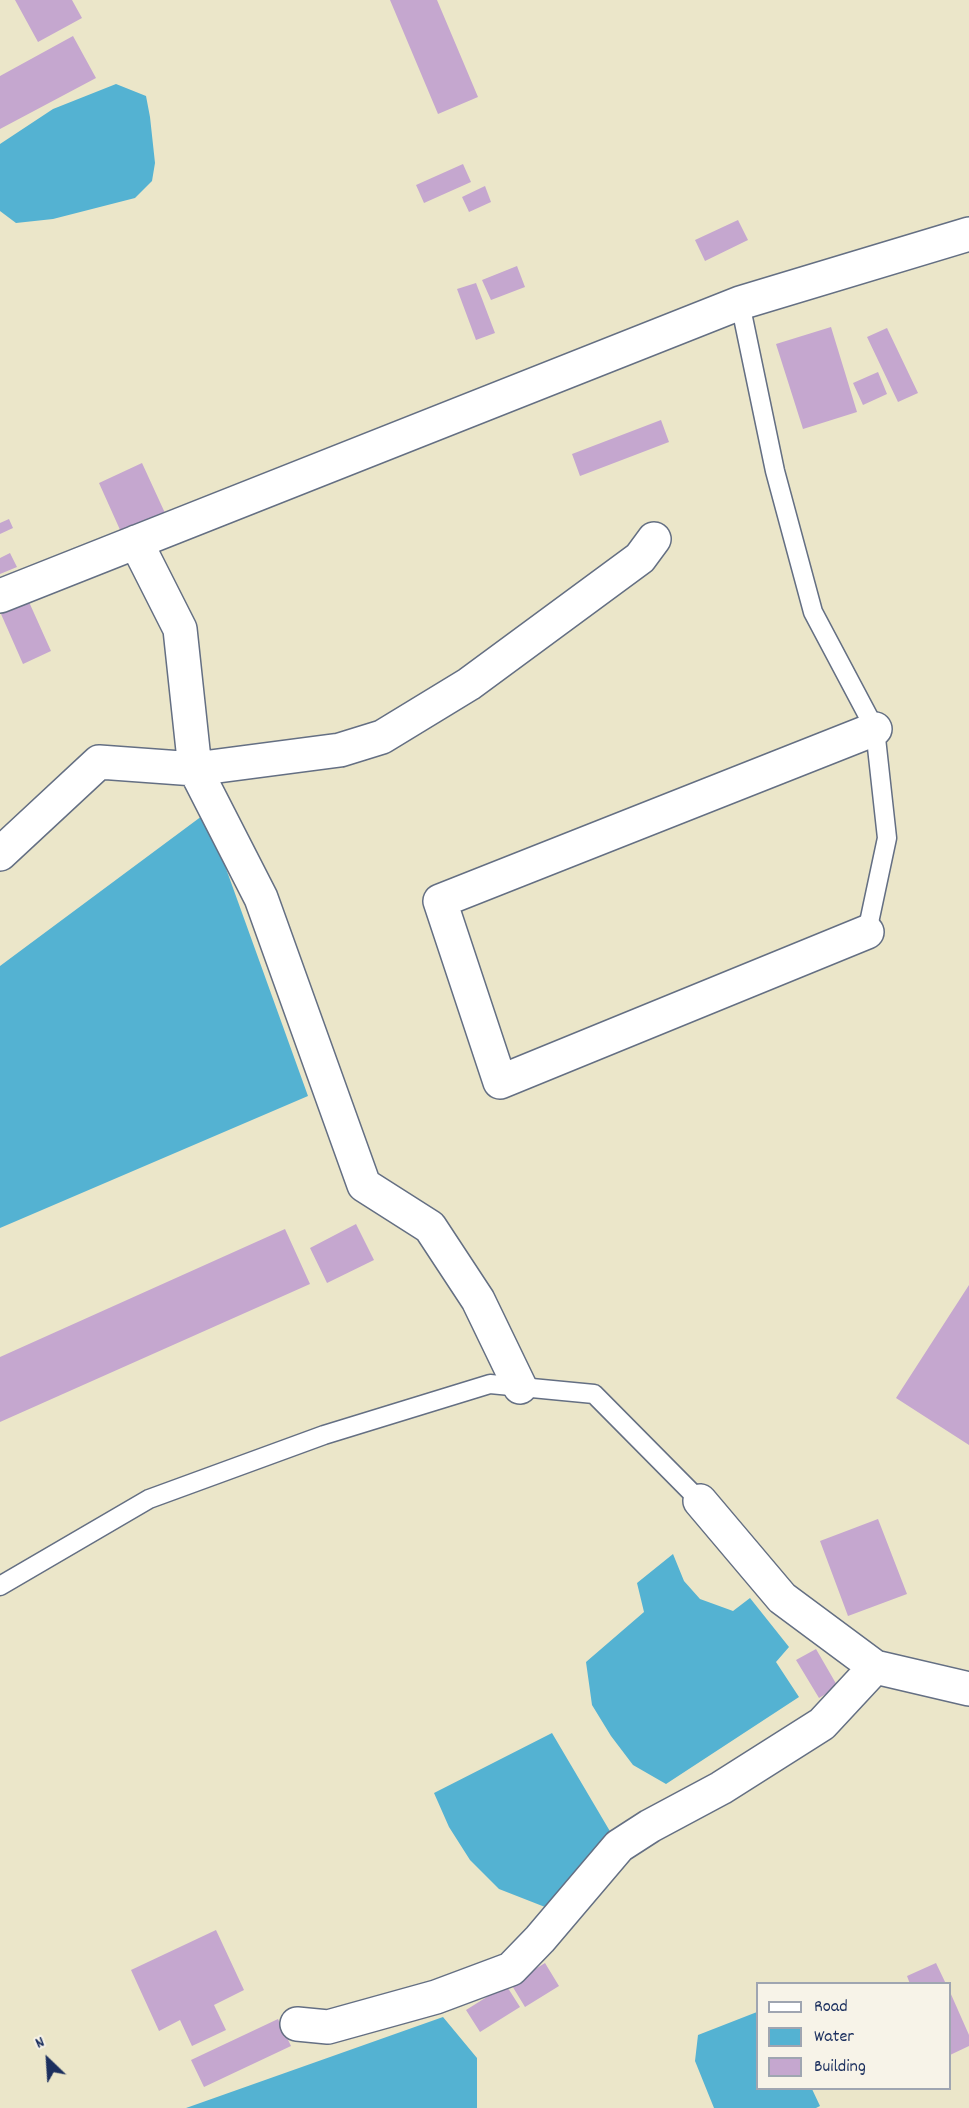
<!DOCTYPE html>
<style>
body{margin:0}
#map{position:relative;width:969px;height:2108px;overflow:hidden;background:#ebe6c9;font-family:Dekko,sans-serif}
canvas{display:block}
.legend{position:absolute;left:756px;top:1982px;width:195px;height:108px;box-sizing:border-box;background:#f7f3e8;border:2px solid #9fa5b1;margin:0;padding:8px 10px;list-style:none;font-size:18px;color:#1b2f5e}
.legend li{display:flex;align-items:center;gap:12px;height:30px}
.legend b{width:30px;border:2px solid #9fa5b1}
.north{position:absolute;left:18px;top:2030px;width:60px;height:60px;-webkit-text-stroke:4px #f7f3e8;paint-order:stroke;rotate:335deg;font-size:16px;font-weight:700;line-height:24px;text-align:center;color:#1b2f5e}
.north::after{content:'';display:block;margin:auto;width:21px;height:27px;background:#1b2f5e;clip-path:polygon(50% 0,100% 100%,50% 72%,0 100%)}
</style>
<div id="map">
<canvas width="969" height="2108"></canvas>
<ul class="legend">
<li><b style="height:8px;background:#fff"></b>Road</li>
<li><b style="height:16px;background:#54b2d2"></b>Water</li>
<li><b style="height:16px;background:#c5a7cf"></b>Building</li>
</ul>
<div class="north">N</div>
</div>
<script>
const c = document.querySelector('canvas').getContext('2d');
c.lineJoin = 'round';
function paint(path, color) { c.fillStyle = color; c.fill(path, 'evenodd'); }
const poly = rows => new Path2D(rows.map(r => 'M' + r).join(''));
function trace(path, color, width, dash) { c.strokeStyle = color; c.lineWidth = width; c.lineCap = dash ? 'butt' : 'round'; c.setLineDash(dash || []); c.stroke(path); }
const water = poly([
 [116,84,146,96,150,117,155,163,152,181,135,198,53,219,16,223,0,211,0,144,53,109],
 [206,813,308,1096,0,1228,0,966],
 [673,1554,684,1581,700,1599,733,1611,750,1598,789,1647,776,1662,799,1697,666,1784,633,1765,611,1736,592,1705,586,1662,644,1612,637,1583],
 [552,1733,611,1833,545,1907,499,1889,470,1860,449,1827,434,1793],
 [757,2012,758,2088,812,2089,820,2106,816,2108,714,2108,695,2061,698,2035],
 [443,2017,477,2058,477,2108,186,2108]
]);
const building = poly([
 [15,0,72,0,82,18,38,42],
 [390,0,437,0,478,97,438,114],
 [73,36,96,78,0,129,0,76],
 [463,164,471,182,424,203,416,185],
 [485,186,491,202,469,212,462,197],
 [738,220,748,240,705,261,695,240],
 [517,266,525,287,491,300,482,280],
 [476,283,495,333,476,340,457,289],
 [831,327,857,412,803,429,776,344],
 [887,328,918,393,898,402,867,337],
 [878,372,887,394,863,405,853,383],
 [661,420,669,442,580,476,572,454],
 [142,463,165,513,121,532,99,483],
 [9,519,13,528,0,534,0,523],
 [10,553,17,567,0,574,0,558],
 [29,602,51,651,23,664,1,614],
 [356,1224,374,1260,327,1283,310,1248],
 [285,1229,310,1284,0,1422,0,1357],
 [969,1285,969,1445,896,1398],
 [878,1519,907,1594,848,1616,820,1541],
 [816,1649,838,1687,819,1698,796,1660],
 [216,1930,244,1990,214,2005,226,2030,192,2046,180,2020,159,2031,131,1970],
 [545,1963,559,1986,525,2007,511,1984],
 [936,1963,946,1984,910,1984,907,1976],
 [506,1985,520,2007,480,2032,466,2010],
 [950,1992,969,2035,969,2046,950,2055],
 [278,2019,291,2046,204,2087,191,2060]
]);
const lane = poly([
 [740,303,775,471,813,612,875,729,887,838,867,932],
 [0,1586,149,1499,324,1435,490,1384,594,1394,700,1501]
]);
const street = poly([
 [136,542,180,629,195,769,261,898,364,1185,430,1227,478,1300,520,1387],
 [0,596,740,303,969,234],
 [0,854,99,762,195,769,340,750,382,737,469,684,640,558,654,539],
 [867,932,500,1082,440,901,875,729],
 [700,1501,782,1598,875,1667,969,1689],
 [297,2024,328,2027,436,1997,511,1969,540,1939,619,1846,650,1826,721,1788,822,1724,875,1667]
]);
paint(water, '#54b2d2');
paint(building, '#c5a7cf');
trace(lane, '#646f83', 21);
trace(street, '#646f83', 36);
trace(lane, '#fff', 18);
trace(street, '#fff', 33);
</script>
